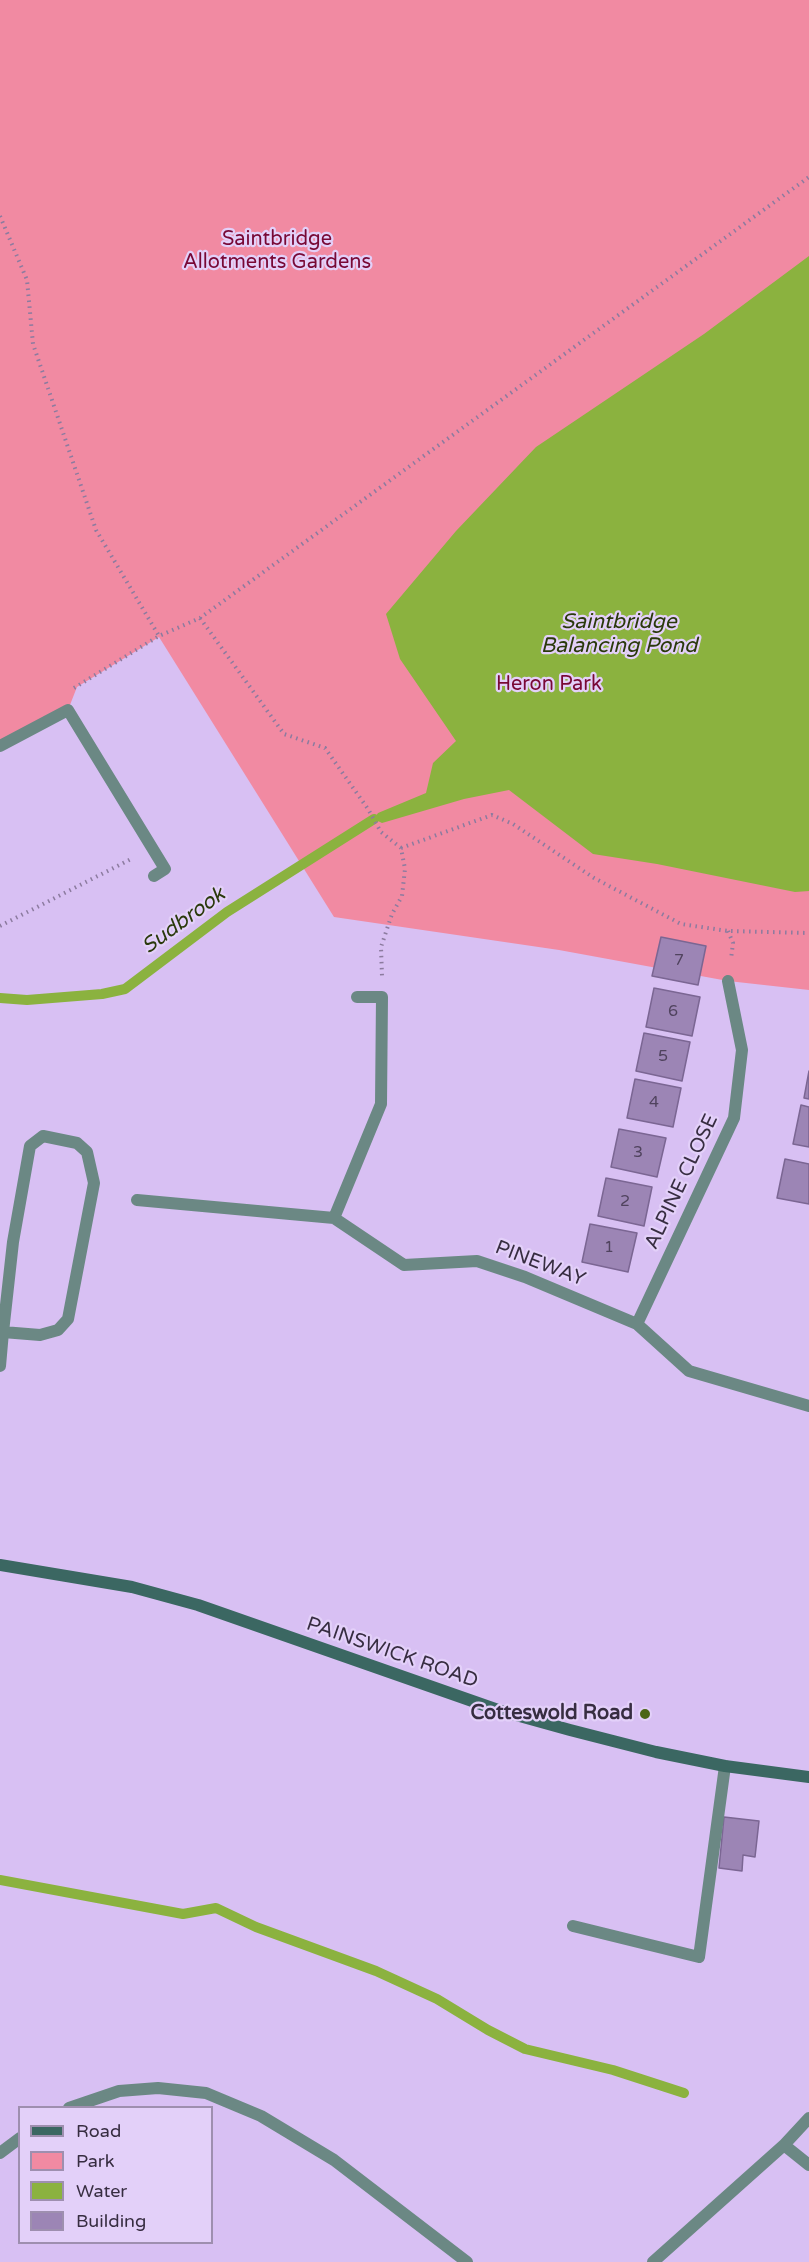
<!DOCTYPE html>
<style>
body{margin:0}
#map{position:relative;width:809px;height:2262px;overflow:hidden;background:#d8c0f3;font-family:"Varela Round",sans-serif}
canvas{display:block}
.legend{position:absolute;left:18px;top:2106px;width:195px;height:138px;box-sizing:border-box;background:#e3d0f9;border:2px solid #9e8faf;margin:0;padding:8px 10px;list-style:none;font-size:18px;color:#372d41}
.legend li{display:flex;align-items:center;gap:12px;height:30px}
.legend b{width:30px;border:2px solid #9e8faf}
</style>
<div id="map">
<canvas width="809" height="2262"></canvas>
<ul class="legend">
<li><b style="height:8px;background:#3b6762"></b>Road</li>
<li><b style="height:16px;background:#f18aa2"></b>Park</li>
<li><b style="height:16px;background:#8bb23f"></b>Water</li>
<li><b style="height:16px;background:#9c85b5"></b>Building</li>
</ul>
</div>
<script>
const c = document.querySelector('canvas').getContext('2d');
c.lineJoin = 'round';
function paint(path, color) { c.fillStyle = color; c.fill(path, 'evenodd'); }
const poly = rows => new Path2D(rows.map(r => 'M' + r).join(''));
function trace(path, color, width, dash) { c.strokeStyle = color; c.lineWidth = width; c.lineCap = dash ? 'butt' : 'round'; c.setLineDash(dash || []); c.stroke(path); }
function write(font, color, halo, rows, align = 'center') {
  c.font = font + ' "Varela Round",sans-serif'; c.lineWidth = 4.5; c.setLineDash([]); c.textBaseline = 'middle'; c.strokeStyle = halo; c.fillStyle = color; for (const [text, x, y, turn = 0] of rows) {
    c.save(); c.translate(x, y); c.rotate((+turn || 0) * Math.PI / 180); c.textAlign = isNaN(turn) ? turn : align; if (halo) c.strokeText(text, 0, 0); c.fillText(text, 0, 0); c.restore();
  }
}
const green = poly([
 [0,0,809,0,809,990,728,981,559,950,334,917,159,637,77,687,68,710,0,746]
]);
const water = poly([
 [809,256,809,891,795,892,657,864,593,854,509,790,464,799,382,823,374,819,378,813,426,793,433,763,456,741,400,659,386,614,456,531,536,447,704,334]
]);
const stream = poly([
 [0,998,27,1000,102,994,125,989,227,912,374,819],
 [0,1880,183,1914,216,1908,256,1927,376,1971,437,1999,488,2030,525,2049,613,2070,684,2093]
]);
const building = poly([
 [661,937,706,946,698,985,652,976,661,937],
 [654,988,700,997,692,1036,646,1027,654,988],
 [644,1033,690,1042,682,1081,636,1071,644,1033],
 [809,1071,809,1099,804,1098,809,1071],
 [635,1079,681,1088,673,1127,627,1118,635,1079],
 [801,1105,809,1107,809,1147,793,1144,801,1105],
 [619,1129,666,1138,657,1177,611,1167,619,1129],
 [785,1159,809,1164,809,1204,777,1198,785,1159],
 [606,1178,652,1187,644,1226,598,1216,606,1178],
 [590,1224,637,1233,628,1272,582,1262,590,1224],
 [724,1817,759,1821,755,1857,743,1855,742,1871,719,1868,724,1817]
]);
const path = poly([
 [0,216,27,280,33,344,96,530,159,636],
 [200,618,284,734,325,748,368,809,381,832,401,848,405,869,402,896,392,914,381,947,382,976],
 [74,688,159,636,200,618,809,177],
 [401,848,492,815,513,824,594,878,681,924,728,931,809,933],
 [0,926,133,858],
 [728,931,733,943,731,959]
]);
const lane = poly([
 [0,1366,3,1332,13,1242,30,1146,43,1136,77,1143,87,1152,94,1183,68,1319,58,1330,40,1335,3,1332]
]);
const street = poly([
 [0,746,68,710,165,869,154,876],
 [137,1200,334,1218,404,1265,477,1261,525,1277,637,1324,689,1371,809,1406],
 [334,1218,381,1104,382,997,357,997],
 [637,1324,734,1118,742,1050,728,981],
 [573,1926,699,1957,725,1766],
 [69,2108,119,2091,158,2088,206,2093,261,2116,334,2160,467,2262],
 [784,2145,809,2165],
 [0,2153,20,2138],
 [653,2262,784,2145,809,2118]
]);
const secondary = poly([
 [0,1565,132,1587,198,1605,498,1710,570,1730,656,1752,725,1766,809,1777]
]);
const markers = [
 [645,1714,6,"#4c6515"]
];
const numberNames = [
 ["7",679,961],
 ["6",673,1012],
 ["5",663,1057],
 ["4",654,1103],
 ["3",638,1153],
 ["2",625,1202],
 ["1",609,1248]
];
const parkNames = [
 ["Saintbridge",277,240],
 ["Allotments Gardens",277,263],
 ["Heron Park",549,685]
];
const streetNames = [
 ["ALPINE CLOSE",682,1182,-65],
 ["PINEWAY",540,1264,21],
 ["PAINSWICK ROAD",392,1653,19]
];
const poiNames = [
 ["Cotteswold Road",633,1714]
];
const waterNames = [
 ["Saintbridge",619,622],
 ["Balancing Pond",619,646],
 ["Sudbrook",184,921,-36]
];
paint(green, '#f18aa2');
paint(water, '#8bb23f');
trace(stream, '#8bb23f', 10);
paint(building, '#9c85b5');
trace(building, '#7b6693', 1.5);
trace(path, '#8c7b9f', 4, [1.5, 4.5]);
trace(lane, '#6b8884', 12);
trace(street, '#6b8884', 12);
trace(secondary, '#3b6762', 12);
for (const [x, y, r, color] of markers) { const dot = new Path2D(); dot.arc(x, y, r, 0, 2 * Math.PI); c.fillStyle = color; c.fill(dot); trace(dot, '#e3d0f9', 2); }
write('16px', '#50435e', null, numberNames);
write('20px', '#780835', '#e3d0f9', parkNames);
write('20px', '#372d41', '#e3d0f9', streetNames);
write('bold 20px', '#372d41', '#e3d0f9', poiNames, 'right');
write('italic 21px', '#2a390b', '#e3d0f9', waterNames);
</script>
